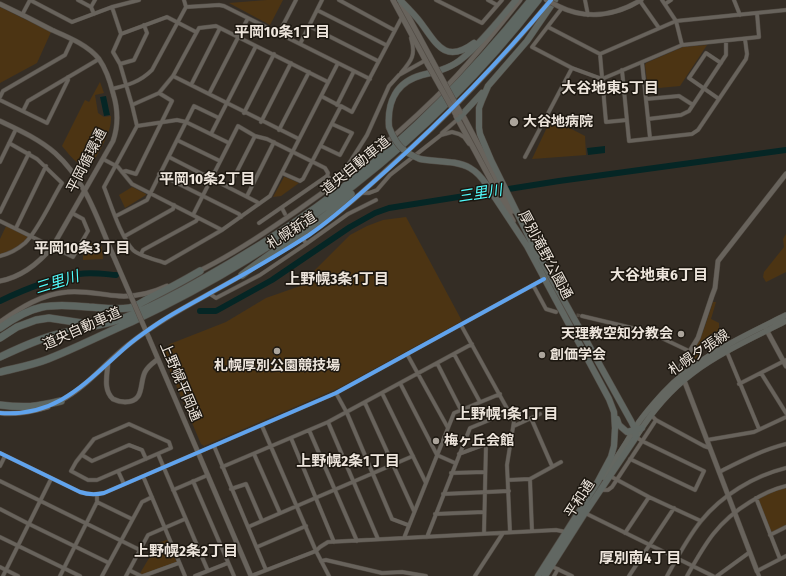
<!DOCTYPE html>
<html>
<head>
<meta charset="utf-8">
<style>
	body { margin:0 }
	canvas { display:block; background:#342d25 }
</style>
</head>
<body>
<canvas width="786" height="576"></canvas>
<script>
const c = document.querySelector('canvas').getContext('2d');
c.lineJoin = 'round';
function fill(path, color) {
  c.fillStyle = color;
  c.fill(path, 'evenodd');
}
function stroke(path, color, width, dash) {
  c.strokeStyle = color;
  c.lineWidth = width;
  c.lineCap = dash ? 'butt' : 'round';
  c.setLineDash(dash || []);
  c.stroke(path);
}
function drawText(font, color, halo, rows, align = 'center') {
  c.font = font + ' "Fira Sans Condensed","Noto Sans JP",sans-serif';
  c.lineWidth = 3;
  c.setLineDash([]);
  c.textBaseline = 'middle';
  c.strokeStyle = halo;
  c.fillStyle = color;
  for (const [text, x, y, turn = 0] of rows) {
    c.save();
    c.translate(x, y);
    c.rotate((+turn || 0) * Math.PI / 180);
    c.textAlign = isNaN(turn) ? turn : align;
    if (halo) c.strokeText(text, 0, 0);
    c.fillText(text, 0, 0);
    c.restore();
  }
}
fill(new Path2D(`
	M 267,0 L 283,0 L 270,25 L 229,3 Z
	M 0,7 L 51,32 L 37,63 L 0,83 Z
	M 707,45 L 680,86 L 648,89 L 645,65 L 646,63 L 683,47 Z
	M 100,82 L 104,93 L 95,95 L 98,113 L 104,117 L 111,116 C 112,133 99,151 91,166 C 79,169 69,154 62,146 L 85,100 L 89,102 Z
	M 554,120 L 585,136 L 586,155 L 532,159 L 550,121 Z
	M 284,177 L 285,177 L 299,183 L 281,196 L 273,197 Z
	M 132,187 L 146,194 L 146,195 L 125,208 L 119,195 Z
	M 406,217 L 462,321 L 339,388 L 204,446 L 201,444 L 162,352 L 170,344 L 226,322 L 266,298 L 303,285 L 303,282 L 350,235 L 367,226 L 383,220 Z
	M 7,224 L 32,235 L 24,244 L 0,256 L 0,239 Z
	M 786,234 L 786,272 L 766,282 L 763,277 L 764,272 L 784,247 L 783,239 Z
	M 100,243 L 102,248 L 103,259 L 83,260 L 83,247 L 85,244 Z
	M 713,302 L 716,302 L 711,319 L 719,323 L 719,333 L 717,334 L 715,331 C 700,342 703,354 691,364 L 686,364 L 703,332 Z
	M 786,486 L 786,527 L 770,535 L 756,498 Z
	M 169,539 L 179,563 L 143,576 L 139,575 L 158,543 Z`), '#4c3413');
fill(new Path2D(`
	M 106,96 L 110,115 L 104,116 L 100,97 Z
	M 605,146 L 605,153 L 588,155 L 587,148 Z`), '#052625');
stroke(new Path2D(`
	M 0,301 C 23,290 54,278 79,274 C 91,272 104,274 116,275
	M 200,311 L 216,311 L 272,280 L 350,227 L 375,213 L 389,208 L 559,181 L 786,150`), '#052625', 6);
stroke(new Path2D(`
	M 571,314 L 582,316`), '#504940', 3.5, [3.5, 2]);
const minor = new Path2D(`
	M 30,0 L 72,22 L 112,7 L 139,0
	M 78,0 L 91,7
	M 184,0 L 186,7
	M 339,0 L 394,30
	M 436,0 L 482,23 L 502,0
	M 488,0 L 497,5
	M 585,0 L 588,15
	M 662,0 L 676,21 L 682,45
	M 734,0 L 740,15
	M 640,1 L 659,28
	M 665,4 L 671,0
	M 112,7 L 121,34
	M 562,8 L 532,47 L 572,68 L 602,79 L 682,45 L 759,37 L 757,13
	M 317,10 L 386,45
	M 94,14 L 91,7 L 95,0
	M 22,15 L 30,0
	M 309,26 L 378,61
	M 548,27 L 600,54 L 676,21 L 786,10
	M 196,32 L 167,17 L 121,34 L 113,52 L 120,64 L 132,105 L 137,126 L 104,187 C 111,205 121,237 133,250 C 139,256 157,260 165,263 L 222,230
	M 279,33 L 296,0
	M 300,44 L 322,0
	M 600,54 L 606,122 L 627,120
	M 642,62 L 650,138
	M 120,64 L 134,60 L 147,33 L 144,25
	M 622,70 L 629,141 L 692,134 L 698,130 L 746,59 L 747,54 L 745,39
	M 401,73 C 412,60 416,55 411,38
	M 173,76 L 299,139
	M 191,85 L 220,28
	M 112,89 C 128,85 140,82 152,70 L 186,7 L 219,5 L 224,6 L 370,79
	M 209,94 L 248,18
	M 321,96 L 338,105
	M 0,97 L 3,91 L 65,55 L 72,40
	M 646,99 L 679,96 L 693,105
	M 719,99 L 689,78 L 706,53 L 721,63
	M 0,100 L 47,123 L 68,80 L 68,77
	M 132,105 L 159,93 L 173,76 L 199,28 L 216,26 L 328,82
	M 337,105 L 354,71
	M 23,111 L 28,101 L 99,59
	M 244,113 L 274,54
	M 648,119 L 681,115 L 689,111 L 726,55 L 726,41
	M 261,122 L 291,63
	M 137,126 L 177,120 L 186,122 L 229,143
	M 279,130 L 309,72
	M 442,133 L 458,119
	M 211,134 L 256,46
	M 177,140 L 220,161
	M 321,146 L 340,155 L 352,133 L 332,124
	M 169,157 L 257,202 L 259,204
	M 525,157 L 572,68
	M 103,159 L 118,167 L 132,184 L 222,230 L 270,196 L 338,63
	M 0,162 L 16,129
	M 122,172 L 126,171 L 136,174 L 172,101 L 159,93
	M 282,173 L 300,181 L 303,179 L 341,106 L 352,112 L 402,17
	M 159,174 L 239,214 L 241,217
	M 334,182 L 350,162 L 367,135 L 389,86 L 399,75 L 426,60
	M 229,187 L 255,136
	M 361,193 L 369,193 L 377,190 L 390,175 L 441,135 L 452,132 L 459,134 L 464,137 L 469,144
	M 247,196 L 274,142
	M 282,208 L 285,214
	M 0,212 L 29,153
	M 193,215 L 238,126 L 255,136 L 267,139 L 325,168 L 328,173 L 327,176 L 334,182
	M 116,216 L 147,200 L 194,106 L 219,118
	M 0,221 L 73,257 L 88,231 L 83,219 L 72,213
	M 259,223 L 327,176
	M 16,228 L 46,166
	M 125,236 L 173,209 L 174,205
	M 306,244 L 348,214 L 376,200
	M 141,254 L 143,250 L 196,221 L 198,218
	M 0,256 C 9,254 18,249 25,243 C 38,231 52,199 62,183 L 37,159 L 9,143
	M 533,285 L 546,309 L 556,312
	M 210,294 L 216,298 L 260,275 L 306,244 L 304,240
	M 582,316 L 649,332 L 689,351
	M 461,325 L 514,421 L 507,465 L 510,532
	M 727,352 L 759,429
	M 407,354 L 448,428
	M 454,354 L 480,402
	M 437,363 L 461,410
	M 761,373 L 786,413
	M 400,383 L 437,455 L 455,463
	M 739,384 L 786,360
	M 336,393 L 347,413 L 392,519 L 408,525
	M 382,393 L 426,483
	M 365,403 L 414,511
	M 651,415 L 656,420 L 704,446 L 710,448
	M 531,418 L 552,466
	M 328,422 L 378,539
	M 129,424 L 169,442 L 171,448 L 97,480 L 88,480 L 71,471 L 76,462 L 94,439 Z
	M 262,426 L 316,551 L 329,576
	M 514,426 L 540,414
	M 309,430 L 357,541
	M 291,438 L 334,542
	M 707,440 L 754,432 L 786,417
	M 214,446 L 266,570
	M 0,453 L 80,492 C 89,495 95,495 104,493 L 336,393 L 544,279
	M 158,454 L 208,571
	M 254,454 L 280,513
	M 459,454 L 486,444 L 511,444
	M 82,455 L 92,461 L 129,445 L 142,450 L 146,459
	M 630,459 L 695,490 L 704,471 L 642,441 L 636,437
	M 0,466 L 5,456
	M 222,467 L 328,422 L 472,344
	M 118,471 L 124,484
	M 719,472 C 741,461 762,450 786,444
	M 451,473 L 485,472
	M 143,476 L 185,576
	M 610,476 L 649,497 L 701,521
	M 530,479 L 532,531
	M 508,480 L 530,479 L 561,462
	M 0,481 L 140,550
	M 193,481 L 234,576
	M 231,489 L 246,484 L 262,521
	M 173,490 L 208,475
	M 601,490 L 608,490 L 612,487 L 656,420
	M 443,494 L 509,491
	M 97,495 L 97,502 L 132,519
	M 756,498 L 780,559
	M 0,509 L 29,524 L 109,563
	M 585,513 L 713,576
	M 435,514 L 484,512
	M 248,527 L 413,456
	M 625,533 L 649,497
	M 484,534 L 486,444
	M 770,535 L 786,527
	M 0,537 L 80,576
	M 427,537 L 470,428 L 509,412
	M 404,538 L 454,413 L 500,394
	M 257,547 L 306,526
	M 321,561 L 326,560 L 382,573 L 402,572 L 426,576
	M 551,566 L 572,576
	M 0,567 L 18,576
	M 129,570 L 141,576
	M 3,576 L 51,479
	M 60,576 L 97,502
	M 102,576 L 142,502 L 152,497
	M 126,576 L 148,535 L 185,519
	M 143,576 L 179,563
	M 195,576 L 228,563
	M 251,576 L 316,551 L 320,547 L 328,542 L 556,530 L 566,532
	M 475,576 L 503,533
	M 554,576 L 558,569
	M 629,576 L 674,508
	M 667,576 C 677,558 688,537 701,521 C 722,495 754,476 786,468
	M 687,576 C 705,544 717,522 750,502 C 761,495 773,489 786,486
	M 717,576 L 750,552
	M 759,576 L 757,571 L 786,556`);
const tertiary = new Path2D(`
	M 0,4 C 17,12 35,21 52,30 C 68,37 88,45 99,59 C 106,69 110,81 113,93 C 118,109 119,124 113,141 L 53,246 C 39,263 22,277 0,281
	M 558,6 C 586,20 615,16 641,0
	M 0,121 C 19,130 39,139 55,153 C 86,181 97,218 113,255
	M 272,257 C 285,249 297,242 309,234 C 339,214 366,189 393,164 C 450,114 502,59 551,0
	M 197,272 C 224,259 251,242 276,225 C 332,188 386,146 435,98 C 466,68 493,34 520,0
	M 0,322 C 20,308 42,294 67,292 C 85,290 102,295 119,296 C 137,297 152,293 167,286
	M 766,329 L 786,366
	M 149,338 L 251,576
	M 108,363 C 107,375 103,390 113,399 C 117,401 121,402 125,402 C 145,402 139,384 145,372 C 148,366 153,363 158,359
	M 60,401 C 87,387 105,363 128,345 C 164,316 205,297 244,274
	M 0,413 C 17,415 32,412 48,407
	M 757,571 L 684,380 L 681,366 L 698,338 L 712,296 L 715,288 L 718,261 L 786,174`);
const secondary = new Path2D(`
	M 393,0 L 428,65
	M 401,3 L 433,62
	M 461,112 L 513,211
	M 456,116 L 513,221`);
const primary = new Path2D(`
	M 636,437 C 651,413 670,390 693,373 C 721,352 755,337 786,321
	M 603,477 C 615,461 625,445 635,428 C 642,416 653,404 663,393 C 696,357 744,336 786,315`);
const trunk = new Path2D(`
	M 400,0 C 407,7 415,15 421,23 C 437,45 446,64 474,43
	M 458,119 L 482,93
	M 389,127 C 387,102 396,82 422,75 C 435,72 448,69 459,61 C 478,47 500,19 516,0
	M 420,159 C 436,162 456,160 470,168 C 477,172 482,178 486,184 L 527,246 L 609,399 L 614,412 L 615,428 L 614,446 L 611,457 L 596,485 L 538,576
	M 617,419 L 619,425 L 627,432 L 642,428
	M 545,576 L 585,513 L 636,437 L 635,429 L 631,421 L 532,243 L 491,160 L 480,134 L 479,128 L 479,108 L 482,100 L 488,86 L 527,41 L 555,0`);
const motorway = new Path2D(`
	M 242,275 C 278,247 318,225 351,194
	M 0,328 C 33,304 50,303 89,307 C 103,308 115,310 129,308 C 136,307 142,302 148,299 C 166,290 183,281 200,271
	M 0,338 L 17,327 L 36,320 L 49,318 L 82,323 L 95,323
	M 0,357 C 19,348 38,339 58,334 C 80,328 103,326 124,318 C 162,303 198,282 232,262 C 307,218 378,165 439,103 C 472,70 502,36 531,0
	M 0,372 C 16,368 33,365 48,359 C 76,348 103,334 131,322 C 290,248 430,139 538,0
	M 0,405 C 24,408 37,407 61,401`);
stroke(minor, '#514b44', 4.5);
stroke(tertiary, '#514b44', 5.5);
stroke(secondary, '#514b44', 6);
stroke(primary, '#514b44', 6);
stroke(trunk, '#514b44', 7);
stroke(motorway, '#514b44', 8);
stroke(minor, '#68635c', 3.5);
stroke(tertiary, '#68635c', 4.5);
stroke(secondary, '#68635c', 5);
stroke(primary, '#646761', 5.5);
stroke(trunk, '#616762', 6);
stroke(motorway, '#5e6762', 7);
const tertiaryBridge = new Path2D(`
	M 546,0 L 558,6
	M 113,255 L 149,338`);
const secondaryBridge = new Path2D(`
	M 433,62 L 460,112
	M 428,65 L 456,115`);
const trunkBridge = new Path2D(`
	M 389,127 C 396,145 403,152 420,159`);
stroke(tertiaryBridge, '#514b44', 5.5, []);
stroke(secondaryBridge, '#514b44', 6, []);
stroke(trunkBridge, '#514b44', 7, []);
stroke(tertiaryBridge, '#68635c', 4.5);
stroke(secondaryBridge, '#68635c', 5);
stroke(trunkBridge, '#616762', 6);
stroke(new Path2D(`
	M 0,413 C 58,417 86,382 126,347 C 136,338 148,330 160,322 C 177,311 195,302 212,292 C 245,274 278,255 309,235 C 337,216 362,192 387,170 C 446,117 500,61 551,0
	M 0,453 L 80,492 C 89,495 95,495 104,493 L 336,393 L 544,279`), '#60a3ed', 4);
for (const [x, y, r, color] of [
	[514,122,5,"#aca59c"],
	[681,334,4,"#aca59c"],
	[277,351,4,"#aca59c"],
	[542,355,4,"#aca59c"],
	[436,441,4,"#aca59c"]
]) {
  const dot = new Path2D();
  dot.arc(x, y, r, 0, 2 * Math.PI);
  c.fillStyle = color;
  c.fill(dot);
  stroke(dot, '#1c1710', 1.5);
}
drawText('bold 14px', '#ede5dc', '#1c1710', [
	["大谷地病院",523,122],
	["天理教空知分教会",673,334,"right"],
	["創価学会",550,355],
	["札幌厚別公園競技場",277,366,"center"],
	["梅ヶ丘会館",444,441]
], 'left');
drawText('14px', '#ede5dc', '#1c1710', [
	["平岡循環通",87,161,-63],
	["道央自動車道",356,166,-39],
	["札幌新道",292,231,-33],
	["厚別滝野公園通",545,255,62],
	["道央自動車道",82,329,-24],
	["札幌夕張線",699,353,-34],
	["上野幌平岡通",180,382,67],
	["平和通",580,499,-57]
]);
drawText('bold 15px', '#ede5dc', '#1c1710', [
	["平岡10条1丁目",282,33],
	["大谷地東5丁目",610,89],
	["平岡10条2丁目",207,180],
	["平岡10条3丁目",82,249],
	["大谷地東6丁目",659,276],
	["上野幌3条1丁目",337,280],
	["上野幌1条1丁目",507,415],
	["上野幌2条1丁目",348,462],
	["上野幌2条2丁目",186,552],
	["厚別南4丁目",640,559]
]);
drawText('italic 15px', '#50fdfe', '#1c1710', [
	["三里川",480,194,-9],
	["三里川",57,283,-17]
]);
</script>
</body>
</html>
